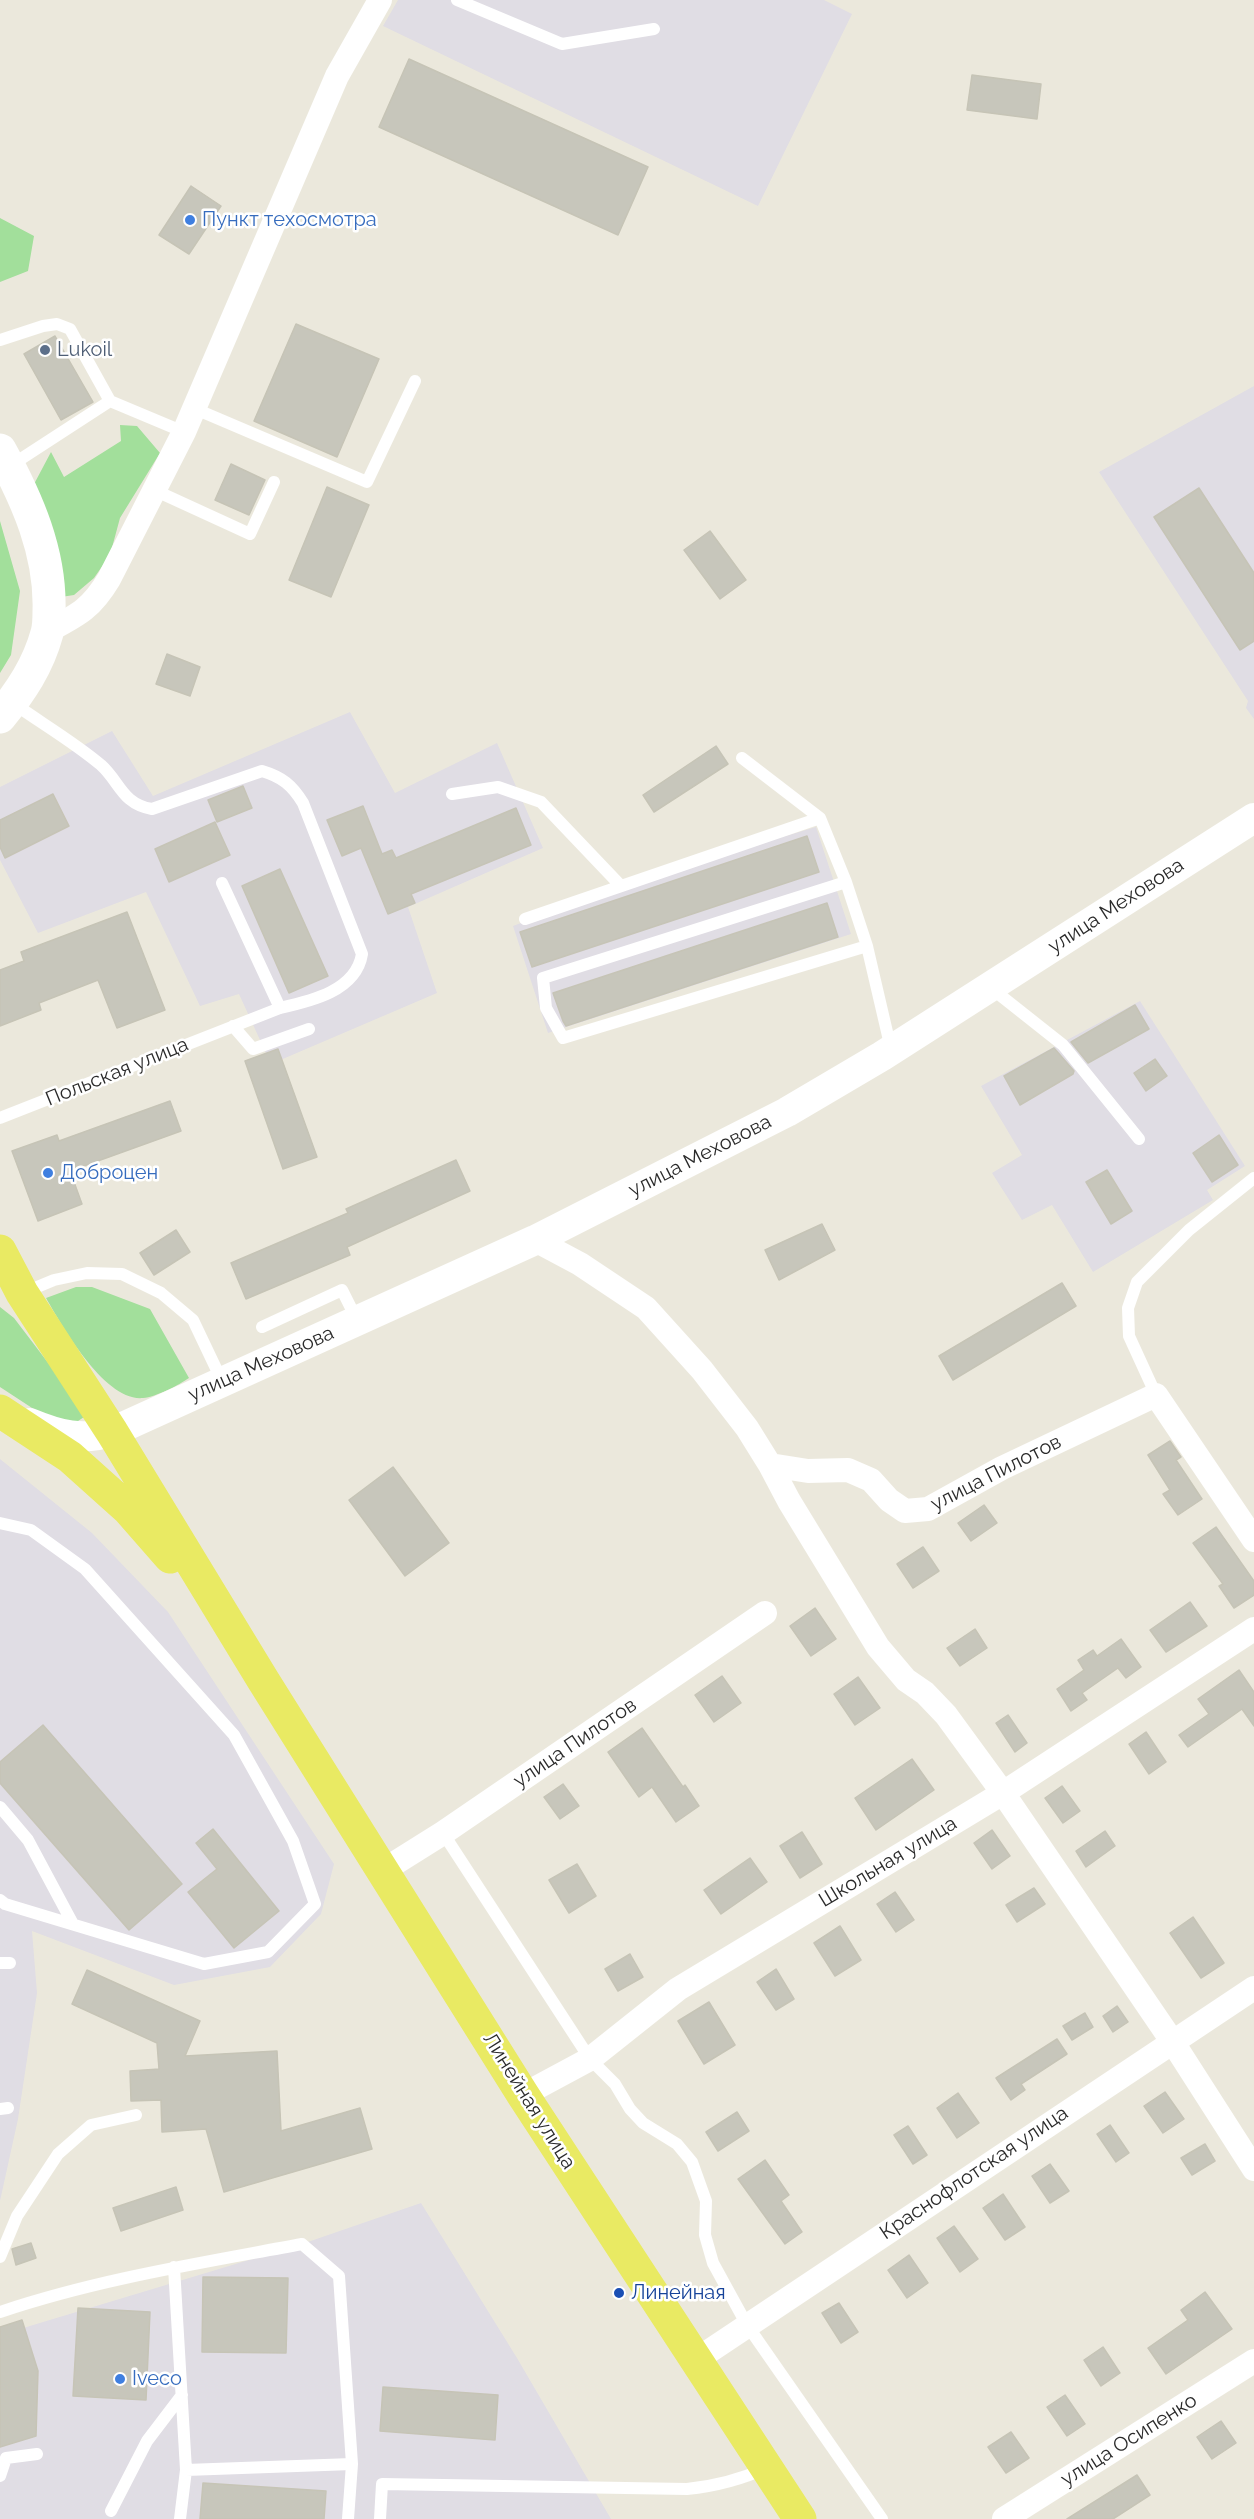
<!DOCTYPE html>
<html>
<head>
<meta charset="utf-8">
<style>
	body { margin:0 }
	canvas { display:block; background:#ebe8dc }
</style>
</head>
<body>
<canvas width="1254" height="2519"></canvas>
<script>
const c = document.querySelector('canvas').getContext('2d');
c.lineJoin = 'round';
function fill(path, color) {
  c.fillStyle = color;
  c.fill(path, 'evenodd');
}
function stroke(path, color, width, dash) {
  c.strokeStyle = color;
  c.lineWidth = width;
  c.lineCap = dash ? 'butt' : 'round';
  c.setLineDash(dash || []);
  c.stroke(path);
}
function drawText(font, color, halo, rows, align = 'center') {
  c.font = font + ' Raleway,sans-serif';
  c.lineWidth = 5;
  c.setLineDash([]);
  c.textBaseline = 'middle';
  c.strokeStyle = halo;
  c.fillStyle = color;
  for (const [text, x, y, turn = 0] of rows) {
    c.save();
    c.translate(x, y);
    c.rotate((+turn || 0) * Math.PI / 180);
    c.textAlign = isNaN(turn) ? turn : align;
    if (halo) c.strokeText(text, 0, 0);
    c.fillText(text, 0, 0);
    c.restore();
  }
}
fill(new Path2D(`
	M 398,0 L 824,0 L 852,14 L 758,206 L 383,26 Z
	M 1254,386 L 1254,719 L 1246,708 L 1248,701 L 1099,472 Z
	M 350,712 L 395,793 L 497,743 L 543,848 L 408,907 L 437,993 L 271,1064 L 239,994 L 200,1006 L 146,892 L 38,933 L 0,860 L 0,787 L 112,731 L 153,796 Z
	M 816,827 L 851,934 L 548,1033 L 513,926 L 620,885 Z
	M 1140,1001 L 1245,1166 L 1207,1190 L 1213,1200 L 1093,1272 L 1052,1205 L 1022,1220 L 992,1173 L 1022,1155 L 981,1086 Z
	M 0,1459 L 92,1533 L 168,1612 L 334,1864 L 321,1914 L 270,1967 L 174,1985 L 32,1931 L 37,1993 L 18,2119 L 0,2201 Z
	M 421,2203 L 517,2358 L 611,2519 L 0,2519 L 0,2335 L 302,2244 Z`), '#e0dde4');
fill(new Path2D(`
	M 0,218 L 34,236 L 28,271 L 0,282 Z
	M 120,425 L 137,426 L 160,453 L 120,518 L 110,555 L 94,578 L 74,595 L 61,597 C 56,559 55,519 33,486 L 51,452 L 64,477 L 121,441 Z
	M 0,521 L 20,591 L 11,655 L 0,673 Z
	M 76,1287 L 92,1287 L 150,1309 L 189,1378 C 179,1385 156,1397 143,1398 C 105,1402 62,1326 46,1298 Z
	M 0,1307 L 14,1318 L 81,1406 L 84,1417 L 72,1425 L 55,1423 L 0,1387 Z`), '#a2df9b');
const building = new Path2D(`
	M 409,59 L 648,167 L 618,235 L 379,127 Z
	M 972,75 L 1041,84 L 1037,119 L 967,110 Z
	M 191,186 L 221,206 L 189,254 L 159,235 Z
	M 296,324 L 379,359 L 337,457 L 254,421 Z
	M 55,336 L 93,402 L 61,420 L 24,354 Z
	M 231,464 L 265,480 L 249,515 L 215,500 Z
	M 327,487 L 369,505 L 331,597 L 289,580 Z
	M 1199,488 L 1254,573 L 1254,641 L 1240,650 L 1154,517 Z
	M 710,531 L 746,580 L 720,599 L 684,550 Z
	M 167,654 L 200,667 L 190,696 L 156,684 Z
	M 716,746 L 728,764 L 654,812 L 643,795 Z
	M 243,786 L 252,808 L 217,822 L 208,800 Z
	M 53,794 L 69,826 L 5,858 L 0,847 L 0,820 Z
	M 363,806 L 382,854 L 392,850 L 396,858 L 516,808 L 531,845 L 411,894 L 415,903 L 388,914 L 361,848 L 342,856 L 327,820 Z
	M 215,822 L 230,855 L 169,882 L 155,849 Z
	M 807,836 L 819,872 L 532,967 L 520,932 Z
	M 280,869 L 328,976 L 289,993 L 242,886 Z
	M 827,903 L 838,937 L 566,1026 L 563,1021 L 553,993 Z
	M 127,912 L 165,1010 L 117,1028 L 98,980 L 39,1003 L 41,1010 L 0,1026 L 0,970 L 24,961 L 21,952 Z
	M 1135,1005 L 1149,1029 L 1088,1063 L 1071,1042 Z
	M 1054,1048 L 1074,1071 L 1073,1074 L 1020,1105 L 1004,1076 Z
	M 278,1049 L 317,1157 L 283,1169 L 245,1061 Z
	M 1155,1059 L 1167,1076 L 1146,1091 L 1134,1073 Z
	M 170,1101 L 181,1131 L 70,1171 L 82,1204 L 38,1221 L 12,1151 L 57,1135 L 59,1141 Z
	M 1219,1135 L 1238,1165 L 1212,1182 L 1193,1153 Z
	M 456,1160 L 470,1191 L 347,1247 L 350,1255 L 246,1299 L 231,1263 L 348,1213 L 346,1209 Z
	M 1107,1170 L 1132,1211 L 1111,1224 L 1086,1182 Z
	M 822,1224 L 835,1250 L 779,1280 L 765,1250 Z
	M 176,1230 L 190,1252 L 154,1275 L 140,1253 Z
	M 1062,1283 L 1076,1306 L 953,1380 L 939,1356 Z
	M 1170,1441 L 1181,1457 L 1176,1460 L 1202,1499 L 1178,1515 L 1163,1494 L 1170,1490 L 1148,1455 Z
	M 393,1467 L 449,1543 L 405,1576 L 349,1500 Z
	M 984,1505 L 997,1523 L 971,1541 L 958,1523 Z
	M 1216,1527 L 1254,1581 L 1254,1595 L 1234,1608 L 1219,1586 L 1223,1584 L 1193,1543 Z
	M 923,1547 L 939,1571 L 913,1588 L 897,1564 Z
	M 1190,1602 L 1207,1626 L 1166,1652 L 1150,1630 Z
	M 815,1608 L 836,1639 L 811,1656 L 790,1626 Z
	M 975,1629 L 987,1648 L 960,1666 L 947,1648 Z
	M 1121,1639 L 1141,1667 L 1126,1678 L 1118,1668 L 1082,1693 L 1087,1700 L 1071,1711 L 1057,1689 L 1084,1670 L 1078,1660 L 1093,1650 L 1097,1656 Z
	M 1239,1670 L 1254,1692 L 1254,1726 L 1242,1709 L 1188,1747 L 1179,1735 L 1209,1714 L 1198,1699 Z
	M 722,1676 L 741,1703 L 714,1722 L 695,1695 Z
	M 858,1677 L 880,1708 L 855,1725 L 834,1694 Z
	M 1008,1715 L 1027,1743 L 1015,1752 L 996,1723 Z
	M 43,1725 L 182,1884 L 129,1930 L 0,1783 L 0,1762 Z
	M 642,1728 L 683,1787 L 685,1785 L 699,1806 L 676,1822 L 652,1787 L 639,1797 L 608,1752 Z
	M 1146,1732 L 1166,1762 L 1149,1774 L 1129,1744 Z
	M 912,1759 L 934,1790 L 876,1830 L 855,1798 Z
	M 563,1784 L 579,1806 L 560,1819 L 544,1797 Z
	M 1062,1786 L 1080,1811 L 1063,1823 L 1045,1798 Z
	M 213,1829 L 279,1911 L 234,1948 L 188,1892 L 217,1869 L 196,1843 Z
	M 992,1830 L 1010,1856 L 992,1869 L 974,1843 Z
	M 1105,1831 L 1115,1846 L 1086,1867 L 1076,1851 Z
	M 802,1832 L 822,1864 L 800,1878 L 780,1846 Z
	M 750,1858 L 767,1882 L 721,1914 L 704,1890 Z
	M 577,1864 L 596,1896 L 569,1913 L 549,1880 Z
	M 1034,1888 L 1045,1904 L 1017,1922 L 1006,1905 Z
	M 895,1892 L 914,1920 L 896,1932 L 877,1904 Z
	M 1193,1917 L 1224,1963 L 1201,1978 L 1170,1933 Z
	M 840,1926 L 861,1960 L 835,1976 L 814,1943 Z
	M 630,1954 L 643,1977 L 618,1991 L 605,1969 Z
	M 776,1969 L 794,1999 L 776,2010 L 757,1982 Z
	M 87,1970 L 200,2021 L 185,2056 L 277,2051 L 281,2131 L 360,2108 L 372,2149 L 224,2192 L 206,2129 L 162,2132 L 161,2100 L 131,2101 L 130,2071 L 159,2069 L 157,2043 L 72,2004 Z
	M 709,2002 L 735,2045 L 704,2064 L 678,2021 Z
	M 1117,2006 L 1128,2022 L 1113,2032 L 1103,2016 Z
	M 1085,2013 L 1093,2027 L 1072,2040 L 1063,2026 Z
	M 1057,2039 L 1067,2054 L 1021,2084 L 1025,2090 L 1011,2100 L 996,2078 Z
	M 1165,2092 L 1184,2119 L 1163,2133 L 1144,2106 Z
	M 958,2093 L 979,2123 L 957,2138 L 937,2108 Z
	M 737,2112 L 749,2131 L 718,2151 L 706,2132 Z
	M 1110,2125 L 1129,2153 L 1116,2162 L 1097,2134 Z
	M 908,2126 L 927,2155 L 913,2164 L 894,2135 Z
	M 1205,2144 L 1215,2161 L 1192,2175 L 1181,2158 Z
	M 765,2160 L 789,2195 L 781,2201 L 802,2232 L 785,2244 L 738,2179 Z
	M 1050,2164 L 1069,2191 L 1050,2203 L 1032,2176 Z
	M 176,2187 L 183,2210 L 121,2231 L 113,2208 Z
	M 1003,2194 L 1025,2227 L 1005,2240 L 983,2208 Z
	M 954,2226 L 978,2259 L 960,2272 L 937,2238 Z
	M 31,2243 L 36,2258 L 16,2265 L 12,2249 Z
	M 909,2255 L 928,2283 L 907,2298 L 888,2270 Z
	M 203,2277 L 288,2278 L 286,2353 L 202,2352 Z
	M 1205,2292 L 1232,2329 L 1166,2374 L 1148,2348 L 1188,2320 L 1181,2310 Z
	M 839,2303 L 858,2332 L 841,2343 L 822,2313 Z
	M 78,2308 L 150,2312 L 146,2400 L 73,2396 Z
	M 22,2320 L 38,2371 L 36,2436 L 0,2447 L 0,2327 Z
	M 1103,2347 L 1120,2373 L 1101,2386 L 1084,2360 Z
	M 383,2387 L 498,2395 L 495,2440 L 380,2431 Z
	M 1065,2395 L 1085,2424 L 1067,2436 L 1047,2407 Z
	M 1221,2421 L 1236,2443 L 1212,2459 L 1197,2437 Z
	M 1011,2432 L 1029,2458 L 1006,2473 L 988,2447 Z
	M 1137,2475 L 1150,2495 L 1113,2519 L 1067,2519 Z
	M 203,2483 L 326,2491 L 324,2519 L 200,2519 Z`);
fill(building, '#c7c6bb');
stroke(building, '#c6c4b6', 1.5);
stroke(new Path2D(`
	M 457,0 L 562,44 L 654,29
	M 0,340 L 43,326 L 57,324 L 70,329 L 110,401 L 10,466
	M 110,401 L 184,432
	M 193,408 L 367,482 L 415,381
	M 154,490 L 250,534 L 274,482
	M 742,758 L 820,818 L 846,882 L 867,946 L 891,1049
	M 452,794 L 498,787 L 541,802 L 620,885
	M 846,882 L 543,978 L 546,1008 L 563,1038 L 867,946
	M 222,883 L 280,1008
	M 525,919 L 820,818
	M 991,988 L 1063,1045 L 1139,1139
	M 233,1026 L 253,1049 L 309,1029
	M 0,1118 L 280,1008 C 311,1001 356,991 362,954 L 303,803 C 292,785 282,777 262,771 L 152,809 C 122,804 120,782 101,765 C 74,742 41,723 13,703
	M 25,1292 L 54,1280 L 87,1273 L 122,1274 L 161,1293 L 193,1320 L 222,1381
	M 262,1327 L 342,1290 L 357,1320
	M 1156,1395 L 1129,1336 L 1128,1308 L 1137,1282 L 1189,1230 L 1254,1178
	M 0,1523 L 31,1530 L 85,1569 L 234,1735 L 293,1841 L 315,1904 L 268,1952 L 204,1964 L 5,1904 L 0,1900
	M 0,1807 L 28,1840 L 73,1924
	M 443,1833 L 590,2059 L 615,2084 L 630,2109 L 643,2123 L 677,2144 L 692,2162 L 706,2201 L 705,2235 L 713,2263 L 747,2325 L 882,2519
	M 0,1963 L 10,1963
	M 0,2109 L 8,2108
	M 0,2257 L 17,2216 L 58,2154 L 91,2125 L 136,2115
	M 174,2267 L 186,2470 L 180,2519
	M 0,2312 C 98,2279 201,2263 302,2244 L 339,2276 L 352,2464 L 348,2519
	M 186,2470 L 352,2464
	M 0,2476 L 6,2458 L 37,2454
	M 111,2511 L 147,2441 L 182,2395
	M 380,2519 L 382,2484 L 687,2489 C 716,2486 740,2480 766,2468`), '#fff', 12);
stroke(new Path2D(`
	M 48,631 C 78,615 91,609 109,579 L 184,432 L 337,76 L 380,0
	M 535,1240 L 580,1264 L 646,1308 L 702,1370 L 747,1428 L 770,1465 L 789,1501 L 878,1647 L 906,1680 L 925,1693 L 946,1715 L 1003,1793 L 1172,2041 L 1254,2169
	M 770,1465 L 808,1471 L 848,1470 L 871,1480 L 889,1500 L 905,1511 L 928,1509 L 1002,1468 L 1156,1395 L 1254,1540
	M 384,1870 L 443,1833 L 765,1613
	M 523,2095 L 590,2059 L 678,1989 L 1003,1793 L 1254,1629
	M 696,2360 L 1254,1988
	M 1004,2519 L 1254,2361`), '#fff', 24);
stroke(new Path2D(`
	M 30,1423 C 59,1435 82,1441 112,1432 L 535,1240 L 787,1112 L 882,1056 L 1254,818`), '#fff', 30);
stroke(new Path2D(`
	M 0,450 C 27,499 51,553 49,611 C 49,618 49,626 47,633 C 38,666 21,691 0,717`), '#fff', 33);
stroke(new Path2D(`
	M 0,1251 L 22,1293 L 112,1432 L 263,1680 L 523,2095 L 800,2519
	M 0,1411 L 70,1457 L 128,1509 L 170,1557`), '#e9ea63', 33);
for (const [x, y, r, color] of [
	[190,220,6,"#3f7fe0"],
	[45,350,6,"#5c6f8a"],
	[48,1173,6,"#3f7fe0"],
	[619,2293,6,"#1a4fb4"],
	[120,2379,6,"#3f7fe0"]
]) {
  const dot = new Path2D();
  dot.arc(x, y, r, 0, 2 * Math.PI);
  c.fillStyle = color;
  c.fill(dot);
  stroke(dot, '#fff', 2);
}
drawText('20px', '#366cbe', '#fff', [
	["Пункт техосмотра",202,220],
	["Доброцен",60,1173],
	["Iveco",132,2379]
], 'left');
drawText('20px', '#4e5e75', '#fff', [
	["Lukoil",57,350]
], 'left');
drawText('20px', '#2a2a2a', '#fff', [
	["улица Меховова",1116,906,-33],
	["Польская улица",117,1072,-22],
	["улица Меховова",700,1156,-27],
	["улица Меховова",261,1364,-24],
	["улица Пилотов",996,1473,-27],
	["улица Пилотов",575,1743,-34],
	["Школьная улица",888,1862,-31],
	["Линейная улица",529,2101,58],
	["Краснофлотская улица",974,2173,-34],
	["улица Осипенко",1129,2440,-32]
]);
drawText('20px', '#164399', '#fff', [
	["Линейная",631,2293]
], 'left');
</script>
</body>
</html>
